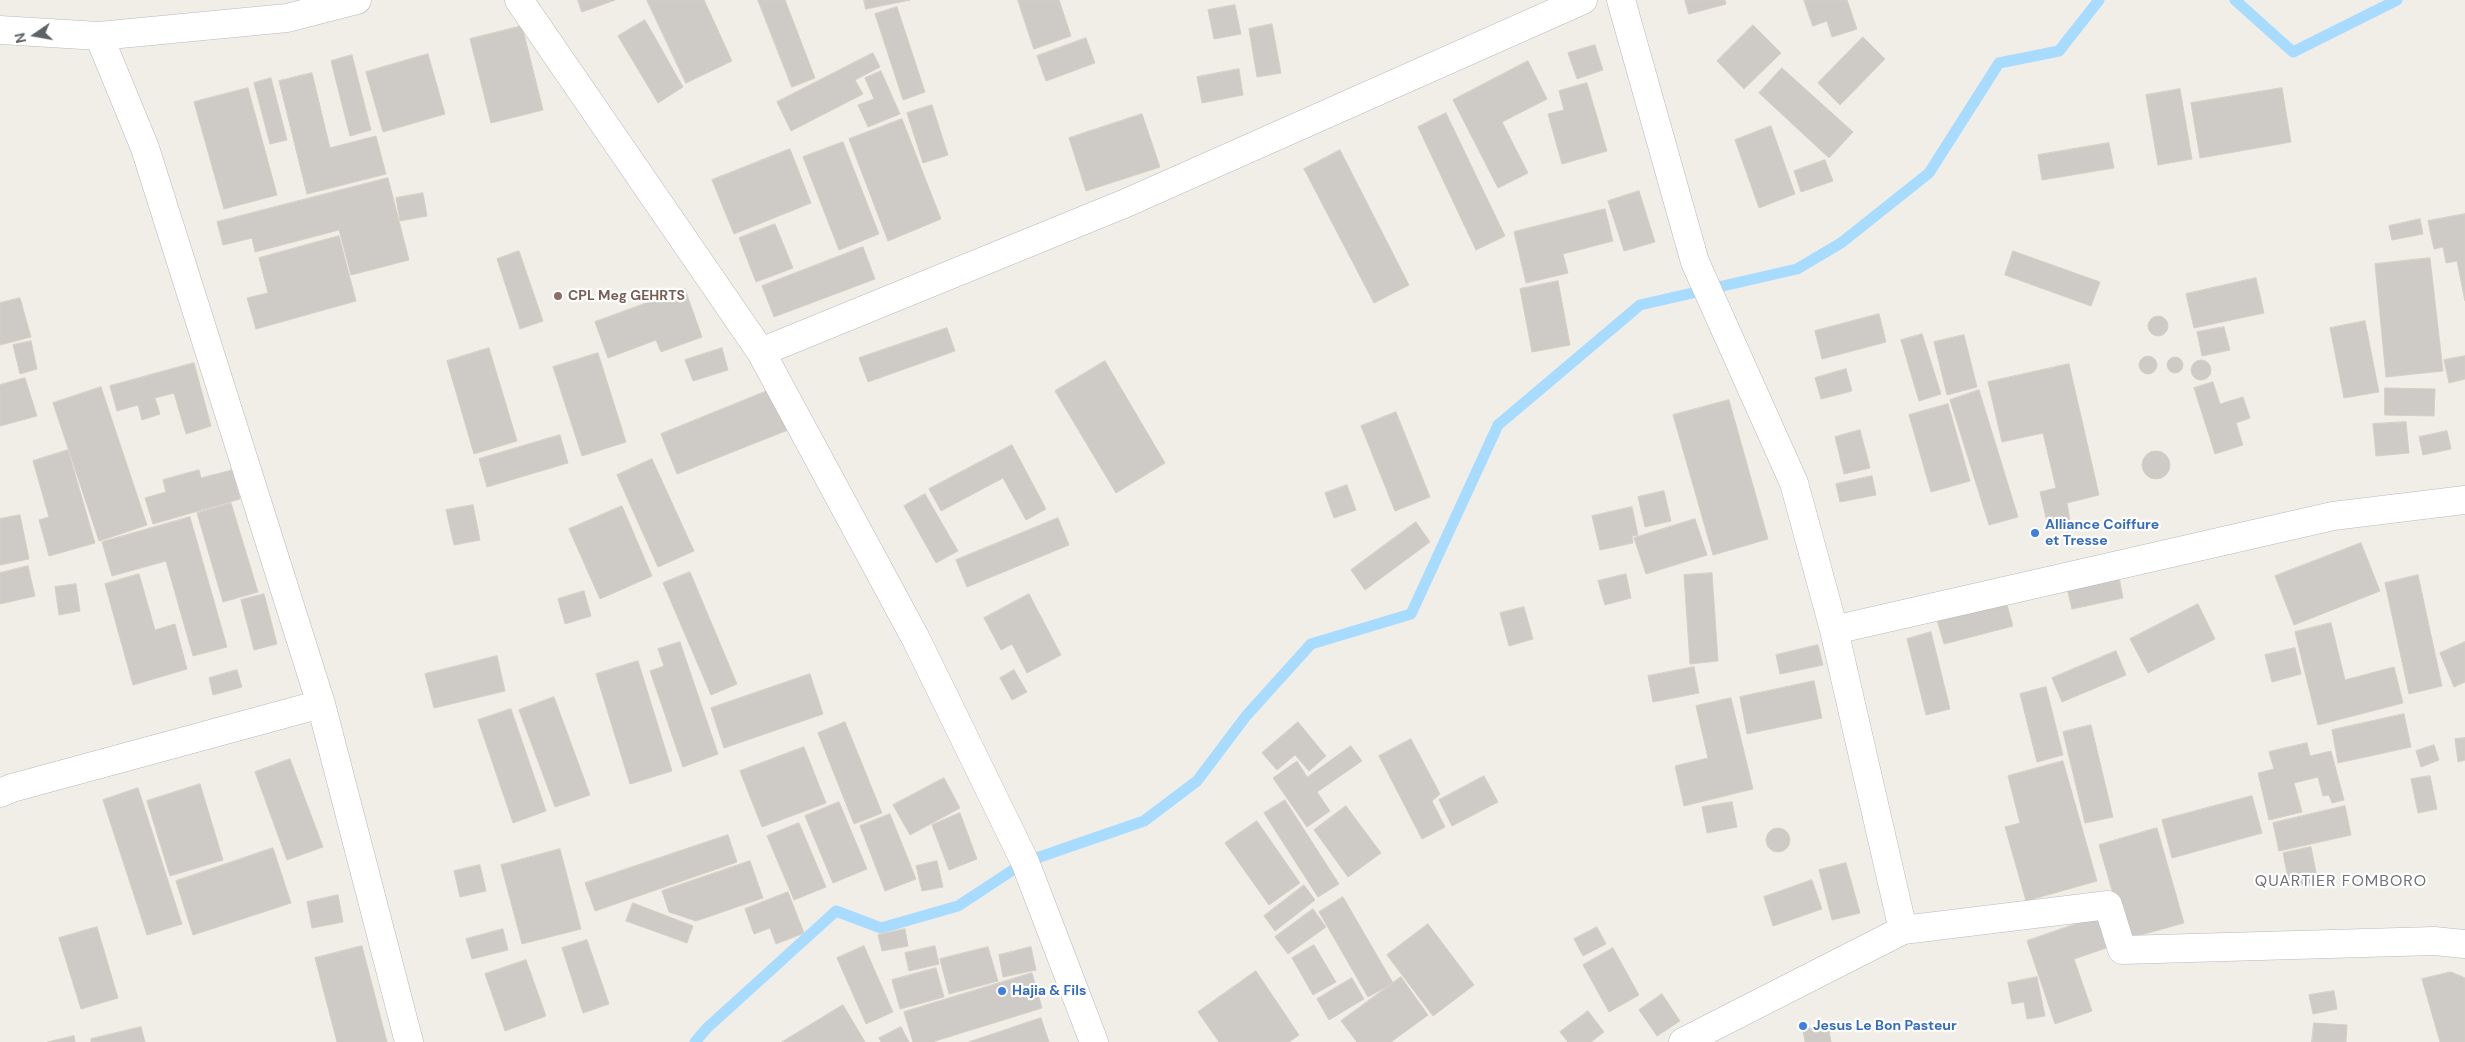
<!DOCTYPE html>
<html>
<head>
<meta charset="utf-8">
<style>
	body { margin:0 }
	#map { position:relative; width:2465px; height:1042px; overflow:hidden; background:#f0eee6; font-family:"DM Sans",sans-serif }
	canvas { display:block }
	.north { position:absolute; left:10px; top:10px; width:50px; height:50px; -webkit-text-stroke:4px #fff; paint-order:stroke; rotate:258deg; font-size:14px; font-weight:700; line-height:20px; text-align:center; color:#5e6267 }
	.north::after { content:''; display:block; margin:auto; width:18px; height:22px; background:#5e6267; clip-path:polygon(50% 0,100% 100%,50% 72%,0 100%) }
</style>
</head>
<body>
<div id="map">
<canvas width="2465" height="1042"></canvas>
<div class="north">N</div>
</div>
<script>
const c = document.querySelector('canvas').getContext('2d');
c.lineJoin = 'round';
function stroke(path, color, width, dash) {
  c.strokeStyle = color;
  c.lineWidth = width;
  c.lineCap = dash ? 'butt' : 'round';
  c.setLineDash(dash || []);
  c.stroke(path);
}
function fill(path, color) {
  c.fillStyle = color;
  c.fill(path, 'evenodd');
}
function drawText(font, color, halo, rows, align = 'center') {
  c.font = font + ' "DM Sans",sans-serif';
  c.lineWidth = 4.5;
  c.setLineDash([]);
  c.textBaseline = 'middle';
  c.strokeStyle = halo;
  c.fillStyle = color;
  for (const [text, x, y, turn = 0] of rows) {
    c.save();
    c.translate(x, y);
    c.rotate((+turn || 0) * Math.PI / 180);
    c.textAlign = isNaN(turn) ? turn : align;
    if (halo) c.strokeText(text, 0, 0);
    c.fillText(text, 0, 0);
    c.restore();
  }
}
stroke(new Path2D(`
	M 2235,0 L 2293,52 L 2397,0
	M 695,1042 L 707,1028 L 836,911 L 881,928 L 958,906 L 1025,862 L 1144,821 L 1197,781 L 1246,716 L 1311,644 L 1411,614 L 1498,425 L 1640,305 L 1797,269 L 1841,243 L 1929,173 L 1999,63 L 2059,51 L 2099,0`), '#a7dbff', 11);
const building = new Path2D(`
	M 578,0 L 615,0 L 582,12 Z
	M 647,0 L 704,0 L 732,61 L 686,83 Z
	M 758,0 L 785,0 L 815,78 L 792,87 Z
	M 864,0 L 910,0 L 866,9 Z
	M 1018,0 L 1059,0 L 1071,36 L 1034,49 Z
	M 1685,0 L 1725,0 L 1726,4 L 1689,14 Z
	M 1804,0 L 1847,0 L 1857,29 L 1832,37 L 1827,21 L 1813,26 Z
	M 1235,5 L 1241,34 L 1214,39 L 1208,10 Z
	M 897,7 L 925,92 L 903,100 L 875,14 Z
	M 645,20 L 683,87 L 658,103 L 618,36 Z
	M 1272,24 L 1281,73 L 1257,77 L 1249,29 Z
	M 1753,25 L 1781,53 L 1744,89 L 1717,61 Z
	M 522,26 L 543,110 L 491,123 L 470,39 Z
	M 1863,37 L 1885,59 L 1840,105 L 1818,83 Z
	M 1086,38 L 1095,63 L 1046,81 L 1037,56 Z
	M 1595,45 L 1603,70 L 1577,79 L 1568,53 Z
	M 873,53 L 880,67 L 855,80 L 863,94 L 791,131 L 777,102 Z
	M 428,54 L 445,114 L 383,132 L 366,72 Z
	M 352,55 L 371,130 L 350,136 L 331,61 Z
	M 1528,61 L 1547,99 L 1502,122 L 1528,173 L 1498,188 L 1453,100 Z
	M 1782,68 L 1853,132 L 1829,158 L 1759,93 Z
	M 1239,69 L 1243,95 L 1202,103 L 1197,77 Z
	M 881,71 L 900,114 L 868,127 L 858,105 L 874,99 L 865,78 Z
	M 312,73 L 330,148 L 376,136 L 386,174 L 307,194 L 279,81 Z
	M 271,78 L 287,140 L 270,144 L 254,83 Z
	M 1587,83 L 1607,151 L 1562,164 L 1548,114 L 1564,110 L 1559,91 Z
	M 248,88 L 277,195 L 224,209 L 194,102 Z
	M 2282,88 L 2291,142 L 2200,158 L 2191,103 Z
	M 2180,89 L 2192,159 L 2158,165 L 2146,95 Z
	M 932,105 L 948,155 L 923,163 L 907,113 Z
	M 1446,113 L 1505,236 L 1476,250 L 1418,127 Z
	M 1142,114 L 1160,167 L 1086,191 L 1069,138 Z
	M 902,119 L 941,219 L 888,241 L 849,139 Z
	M 1771,126 L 1795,194 L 1759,208 L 1735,140 Z
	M 843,142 L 879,234 L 839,250 L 803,157 Z
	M 2109,143 L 2114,168 L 2042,180 L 2038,155 Z
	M 790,149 L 811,203 L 734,234 L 712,180 Z
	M 1340,150 L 1409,285 L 1374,303 L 1304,169 Z
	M 1825,160 L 1833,181 L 1801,192 L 1794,171 Z
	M 388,178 L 409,260 L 351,275 L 339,230 L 255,252 L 252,238 L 223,245 L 217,222 Z
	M 1639,191 L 1655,242 L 1624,251 L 1608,201 Z
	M 423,193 L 427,216 L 400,221 L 396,198 Z
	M 1605,209 L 1613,241 L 1563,254 L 1568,273 L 1526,283 L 1514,232 Z
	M 2465,214 L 2465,301 L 2457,261 L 2446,263 L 2443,247 L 2434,249 L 2428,221 Z
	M 2420,219 L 2423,234 L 2392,240 L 2389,226 Z
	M 775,224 L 793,268 L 756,282 L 739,238 Z
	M 339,236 L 356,301 L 256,329 L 247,298 L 268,293 L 259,258 Z
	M 863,247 L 875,279 L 774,317 L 762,286 Z
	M 519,251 L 543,321 L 520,329 L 497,259 Z
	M 2013,251 L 2100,282 L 2091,306 L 2005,275 Z
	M 2430,258 L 2443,371 L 2386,377 L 2375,264 Z
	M 2256,278 L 2264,313 L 2194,328 L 2186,294 Z
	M 1558,281 L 1570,345 L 1532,352 L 1520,289 Z
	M 685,289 L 702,337 L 661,352 L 656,340 L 608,358 L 595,322 Z
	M 20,298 L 31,337 L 0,345 L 0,303 Z
	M 1879,314 L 1886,342 L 1822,359 L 1815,331 Z
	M2148 326a10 10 0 1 1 20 0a10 10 0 1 1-20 0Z
	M 2365,321 L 2379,392 L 2344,398 L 2330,328 Z
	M 2224,327 L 2230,350 L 2202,356 L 2197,332 Z
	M 947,328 L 955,351 L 868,382 L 859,358 Z
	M 1922,334 L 1941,394 L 1919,401 L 1901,340 Z
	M 1964,335 L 1977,387 L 1947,395 L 1934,342 Z
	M 31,341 L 37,369 L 20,374 L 13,345 Z
	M 489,348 L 517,441 L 474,454 L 447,361 Z
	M 722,348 L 728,370 L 693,381 L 685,360 Z
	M 598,353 L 626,442 L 582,456 L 553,367 Z
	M 2465,356 L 2465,379 L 2449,383 L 2444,360 Z
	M2139 365a9 9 0 1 1 18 0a9 9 0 1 1-18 0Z
	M2167 365a8 8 0 1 1 16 0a8 8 0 1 1-16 0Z
	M2191 370a10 10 0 1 1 20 0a10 10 0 1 1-20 0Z
	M 1105,361 L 1165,463 L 1116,493 L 1055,391 Z
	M 194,363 L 211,426 L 186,434 L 174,393 L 155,398 L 160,414 L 142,420 L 138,405 L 117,411 L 110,386 Z
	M 2069,364 L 2099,495 L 2067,503 L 2070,521 L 2048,526 L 2040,492 L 2056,488 L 2043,433 L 2002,442 L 1988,382 Z
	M 1846,369 L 1852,391 L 1821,399 L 1815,378 Z
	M 25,378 L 37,416 L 0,426 L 0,385 Z
	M 2213,382 L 2220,404 L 2243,397 L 2250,418 L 2236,423 L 2243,445 L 2215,454 L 2194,388 Z
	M 101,387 L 147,525 L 99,541 L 53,403 Z
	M 2385,388 L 2435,389 L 2434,416 L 2385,415 Z
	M 772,389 L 788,430 L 677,474 L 661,434 Z
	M 1979,390 L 2018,517 L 1989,525 L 1950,400 Z
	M 1729,400 L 1768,539 L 1713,555 L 1673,415 Z
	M 1948,404 L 1970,481 L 1931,492 L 1909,415 Z
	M 1396,412 L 1430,497 L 1395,511 L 1361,426 Z
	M 2406,422 L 2409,453 L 2376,456 L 2373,424 Z
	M 1860,430 L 1870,468 L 1844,474 L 1835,437 Z
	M 2447,431 L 2451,449 L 2423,455 L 2419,437 Z
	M 560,435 L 568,463 L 487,487 L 479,459 Z
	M 1012,445 L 1046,509 L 1026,520 L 1003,478 L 941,511 L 929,489 Z
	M 68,450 L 95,543 L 49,556 L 39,520 L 49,517 L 33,461 Z
	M2142 465a14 14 0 1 1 28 0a14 14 0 1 1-28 0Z
	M 652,459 L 694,551 L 658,567 L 617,475 Z
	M 199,470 L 201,478 L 232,470 L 240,499 L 153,524 L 145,498 L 166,492 L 163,480 Z
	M 1872,476 L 1876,495 L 1840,502 L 1836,484 Z
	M 1347,485 L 1356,510 L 1334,518 L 1325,493 Z
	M 1664,491 L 1671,521 L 1645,527 L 1638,497 Z
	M 925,494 L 958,551 L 936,563 L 904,506 Z
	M 231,503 L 258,592 L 223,602 L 197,513 Z
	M 473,505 L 480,540 L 454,545 L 446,510 Z
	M 622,506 L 652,576 L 600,599 L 569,529 Z
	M 1632,507 L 1638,535 L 1632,536 L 1633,543 L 1600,550 L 1592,516 Z
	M 20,515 L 29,559 L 0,565 L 0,519 Z
	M 190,517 L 227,647 L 193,656 L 166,561 L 112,576 L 102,542 Z
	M 1058,518 L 1069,545 L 967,587 L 956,560 Z
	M 1695,519 L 1707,555 L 1646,574 L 1634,538 Z
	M 1416,522 L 1430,542 L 1365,590 L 1351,570 Z
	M 2361,543 L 2380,591 L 2294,625 L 2275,576 Z
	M 28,566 L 35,596 L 0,604 L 0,573 Z
	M 690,572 L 737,684 L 711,695 L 663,583 Z
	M 2118,572 L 2123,598 L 2072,609 L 2066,584 Z
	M 1712,573 L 1718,661 L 1690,664 L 1684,575 Z
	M 139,574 L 155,630 L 175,624 L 187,669 L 133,685 L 105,584 Z
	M 1626,574 L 1631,598 L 1605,605 L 1598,581 Z
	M 2418,575 L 2442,686 L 2409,694 L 2385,583 Z
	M 76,584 L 80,611 L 59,615 L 55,587 Z
	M 584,591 L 591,616 L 565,624 L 558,599 Z
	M 264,594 L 277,644 L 254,650 L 241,600 Z
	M 1029,594 L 1061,655 L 1027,673 L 1012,644 L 1001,650 L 984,618 Z
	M 2006,601 L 2013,626 L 1944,644 L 1937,620 Z
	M 2198,604 L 2215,639 L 2148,673 L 2130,639 Z
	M 1524,607 L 1533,639 L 1509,646 L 1500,613 Z
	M 2331,623 L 2345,680 L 2394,667 L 2403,703 L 2318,725 L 2295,632 Z
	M 1931,632 L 1950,709 L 1926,715 L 1907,639 Z
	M 680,642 L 718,754 L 683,767 L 650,671 L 664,666 L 658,649 Z
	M 2465,642 L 2465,682 L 2454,687 L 2440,653 Z
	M 1818,645 L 1823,665 L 1780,674 L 1776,655 Z
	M 2295,648 L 2301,674 L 2272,682 L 2265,655 Z
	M 2116,651 L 2126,675 L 2062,702 L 2052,678 Z
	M 497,656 L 505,691 L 434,708 L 425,674 Z
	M 638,661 L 672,771 L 630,784 L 596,674 Z
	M 1694,667 L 1699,693 L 1653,702 L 1648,676 Z
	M 237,670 L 242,687 L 213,695 L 209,678 Z
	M 1014,670 L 1027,692 L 1012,700 L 1000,678 Z
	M 810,674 L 823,714 L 724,748 L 711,708 Z
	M 1814,681 L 1822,718 L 1747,734 L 1740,697 Z
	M 2046,687 L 2063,755 L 2037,762 L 2020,694 Z
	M 554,697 L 590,795 L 555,807 L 519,710 Z
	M 1731,698 L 1753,789 L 1684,806 L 1675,766 L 1708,758 L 1696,706 Z
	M 511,709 L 546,811 L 513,823 L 478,720 Z
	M 2404,714 L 2411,747 L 2338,763 L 2332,730 Z
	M 845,722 L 882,813 L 854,824 L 818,733 Z
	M 1298,722 L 1326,756 L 1309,771 L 1295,755 L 1277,770 L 1262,753 Z
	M 2091,725 L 2113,817 L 2085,823 L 2063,732 Z
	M 2465,738 L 2465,760 L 2458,762 L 2455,739 Z
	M 1411,739 L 1440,794 L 1432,801 L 1445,827 L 1422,839 L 1379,756 Z
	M 2307,743 L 2310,756 L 2331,751 L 2344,800 L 2332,803 L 2329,795 L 2323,796 L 2318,777 L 2294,783 L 2302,812 L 2269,820 L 2258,773 L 2274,769 L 2269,752 Z
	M 2434,745 L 2439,760 L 2421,767 L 2416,751 Z
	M 1351,746 L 1362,761 L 1317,792 L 1330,811 L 1307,827 L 1273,778 L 1297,761 L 1307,777 Z
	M 804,747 L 826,803 L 762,827 L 740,771 Z
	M 290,759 L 323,847 L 287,860 L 255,772 Z
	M 2063,761 L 2097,881 L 2026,901 L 2005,827 L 2020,823 L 2008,776 Z
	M 1484,776 L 1498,802 L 1452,826 L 1439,800 Z
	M 2430,776 L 2437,809 L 2418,813 L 2411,779 Z
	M 944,778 L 960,808 L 910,835 L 893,805 Z
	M 200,784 L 223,860 L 170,876 L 147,801 Z
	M 138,788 L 182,924 L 147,935 L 103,800 Z
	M 2252,796 L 2262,833 L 2172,858 L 2162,820 Z
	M 1285,800 L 1339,884 L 1318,897 L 1264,813 Z
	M 839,802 L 867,869 L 833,883 L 805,816 Z
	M 1732,802 L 1737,827 L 1707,833 L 1702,807 Z
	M 1346,806 L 1381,853 L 1348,877 L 1314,830 Z
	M 2345,806 L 2351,835 L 2279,851 L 2273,823 Z
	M 960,813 L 977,859 L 949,870 L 932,825 Z
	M 890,814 L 916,879 L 885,891 L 860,826 Z
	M 1257,821 L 1300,883 L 1269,905 L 1225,843 Z
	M 799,823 L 826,887 L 794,900 L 767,836 Z
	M 2157,828 L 2184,923 L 2126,939 L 2099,845 Z
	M1766 840a12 12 0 1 1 24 0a12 12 0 1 1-24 0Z
	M 728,835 L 737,862 L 595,911 L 585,883 Z
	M 2311,847 L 2318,882 L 2290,888 L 2283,853 Z
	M 273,848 L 291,903 L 193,935 L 176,881 Z
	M 560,849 L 581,929 L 522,944 L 501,865 Z
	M 750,861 L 763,898 L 696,921 L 669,912 L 662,891 Z
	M 937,861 L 943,887 L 922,891 L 916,866 Z
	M 1846,863 L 1860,913 L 1832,920 L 1819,870 Z
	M 480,865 L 486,891 L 460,897 L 454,871 Z
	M 1812,880 L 1822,909 L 1773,926 L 1764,897 Z
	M 1304,885 L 1315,900 L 1275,931 L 1264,916 Z
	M 788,892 L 804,933 L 776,944 L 770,928 L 754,934 L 745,909 Z
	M 338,895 L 343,922 L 312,928 L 307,902 Z
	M 1343,897 L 1393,983 L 1368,997 L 1319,912 Z
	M 633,903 L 693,926 L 687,943 L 626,921 Z
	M 1313,909 L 1326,927 L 1288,954 L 1275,937 Z
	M 2105,914 L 2115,945 L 2074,959 L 2092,1011 L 2055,1024 L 2027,941 Z
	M 1428,924 L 1474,985 L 1433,1016 L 1387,955 Z
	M 97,927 L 118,998 L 81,1009 L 59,938 Z
	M 1597,927 L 1606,944 L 1583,956 L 1574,939 Z
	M 503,929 L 508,950 L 472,959 L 466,939 Z
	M 905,929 L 908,946 L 882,951 L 878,935 Z
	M 587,940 L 609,1004 L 583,1013 L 562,948 Z
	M 1314,945 L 1336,982 L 1313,995 L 1292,958 Z
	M 362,946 L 387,1042 L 337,1042 L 315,958 Z
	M 864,946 L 893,1012 L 866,1024 L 837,958 Z
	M 935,946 L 939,964 L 909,971 L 905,953 Z
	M 988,947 L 998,981 L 949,994 L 940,959 Z
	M 1031,947 L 1036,970 L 1003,977 L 999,955 Z
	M 1613,948 L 1639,995 L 1609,1012 L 1583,965 Z
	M 526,960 L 546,1016 L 505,1031 L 485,974 Z
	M 936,968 L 944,997 L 900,1009 L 892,980 Z
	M 1256,971 L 1299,1035 L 1289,1042 L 1219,1042 L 1198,1012 Z
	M 2451,972 L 2465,978 L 2465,1042 L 2440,1042 L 2422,979 Z
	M 1032,973 L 1042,1008 L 932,1042 L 913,1042 L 904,1012 Z
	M 1401,977 L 1428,1015 L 1391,1042 L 1357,1042 L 1341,1021 Z
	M 2037,977 L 2045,1016 L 2027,1019 L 2024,1002 L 2012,1004 L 2008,983 Z
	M 1352,978 L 1364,999 L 1329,1020 L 1317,999 Z
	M 2334,991 L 2337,1009 L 2313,1014 L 2309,995 Z
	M 1662,994 L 1680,1021 L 1657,1036 L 1639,1010 Z
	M 843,1005 L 865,1042 L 782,1042 Z
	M 1588,1011 L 1604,1032 L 1591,1042 L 1568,1042 L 1560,1032 Z
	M 1041,1018 L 1049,1042 L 969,1042 Z
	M 2314,1023 L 2347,1025 L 2346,1042 L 2312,1042 Z
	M 1828,1025 L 1831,1042 L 1805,1042 L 1803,1030 Z
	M 141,1027 L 145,1042 L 91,1042 L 91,1039 Z
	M 901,1027 L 909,1042 L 881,1042 L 879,1038 Z
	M 74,1036 L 75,1042 L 48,1042 Z`);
fill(building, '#cecac5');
stroke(building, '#d5cfc4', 1);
const minor = new Path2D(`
	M 519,0 L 761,352 L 916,639 L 1025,862 L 1094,1042
	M 1621,0 L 1695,262 L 1794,483 L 1834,630 L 1903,930 L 1683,1042
	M 0,30 L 99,36 L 287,18 L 357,0
	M 99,36 L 145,148 L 321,704 L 409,1042
	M 761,352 L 1126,203 L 1583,0
	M 1834,630 L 2333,516 L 2465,500
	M 0,793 L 12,788 L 321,704
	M 1903,930 L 2108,905 L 2122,950 L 2434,941 L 2465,944`);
stroke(minor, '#b6b9bd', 29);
stroke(minor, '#fff', 28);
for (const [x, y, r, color] of [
	[558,296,5,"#8d6e63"],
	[2035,533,5,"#3f7fe0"],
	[1002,991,5,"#3f7fe0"],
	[1803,1026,5,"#3f7fe0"]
]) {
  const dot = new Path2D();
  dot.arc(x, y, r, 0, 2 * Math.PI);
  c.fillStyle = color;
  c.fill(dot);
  stroke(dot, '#fff', 2);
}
drawText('bold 14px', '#785e54', '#fff', [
	["CPL Meg GEHRTS",568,296]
], 'left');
drawText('bold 14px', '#366cbe', '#fff', [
	["Alliance Coiffure",2045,525],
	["et Tresse",2045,541],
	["Hajia & Fils",1012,991],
	["Jesus Le Bon Pasteur",1813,1026]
], 'left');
c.letterSpacing = '1px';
drawText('16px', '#6f7479', '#fff', [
	["QUARTIER FOMBORO",2341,882]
]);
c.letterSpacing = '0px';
</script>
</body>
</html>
